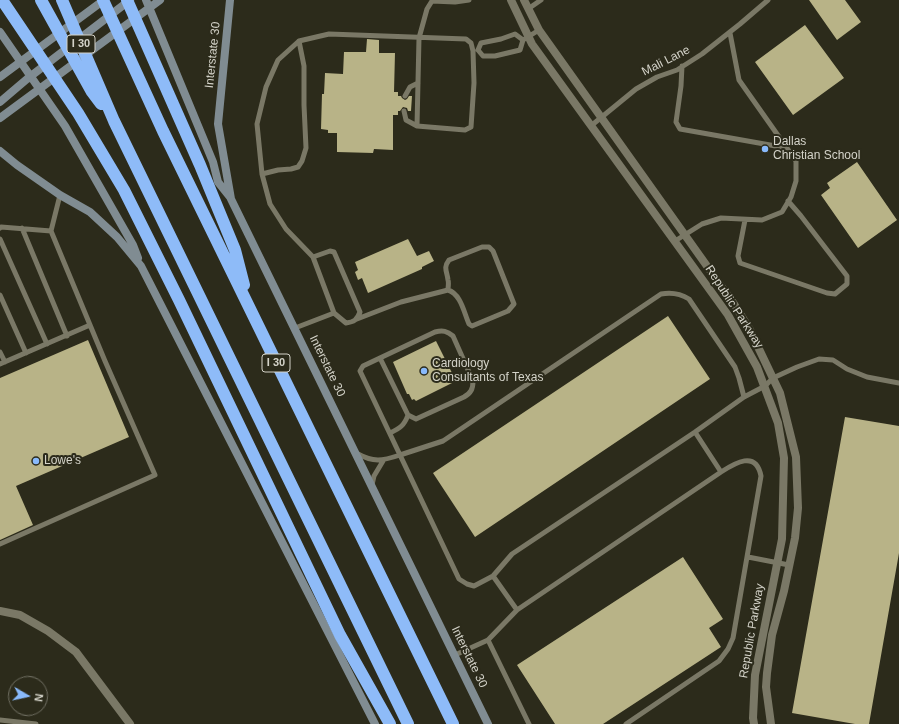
<!DOCTYPE html>
<html>
<head>
<meta charset="utf-8">
<style>
	body { margin:0 }
	#map { position:relative; width:899px; height:724px; overflow:hidden; background:#2c2b1b; font-family:Helvetica,sans-serif }
	canvas { display:block }
	.north { position:absolute; left:8px; top:676px; width:40px; height:40px; box-sizing:border-box; background:#2c2b1b; border:1px solid #6f6e61; border-radius:50%; rotate:99deg; font-size:11px; font-weight:700; line-height:16px; text-align:center; color:#d4d3c9 }
	.north::after { content:''; display:block; margin:auto; width:14px; height:18px; background:#89bafc; clip-path:polygon(50% 0,100% 100%,50% 72%,0 100%) }
</style>
</head>
<body>
<div id="map">
<canvas width="899" height="724"></canvas>
<div class="north">N</div>
</div>
<script>
const c = document.querySelector('canvas').getContext('2d');
c.lineJoin = 'round';
function fill(path, color) {
  c.fillStyle = color;
  c.fill(path, 'evenodd');
}
function stroke(path, color, width, dash) {
  c.strokeStyle = color;
  c.lineWidth = width;
  c.lineCap = dash ? 'butt' : 'round';
  c.setLineDash(dash || []);
  c.stroke(path);
}
function drawText(font, color, halo, rows, align = 'center') {
  c.font = font + ' Helvetica,sans-serif';
  c.lineWidth = 4;
  c.setLineDash([]);
  c.textBaseline = 'middle';
  c.strokeStyle = halo;
  c.fillStyle = color;
  for (const [text, x, y, turn = 0] of rows) {
    c.save();
    c.translate(x, y);
    c.rotate((+turn || 0) * Math.PI / 180);
    c.textAlign = isNaN(turn) ? turn : align;
    if (halo) c.strokeText(text, 0, 0);
    c.fillText(text, 0, 0);
    c.restore();
  }
}
fill(new Path2D(`
	M 809,0 L 845,0 L 861,22 L 837,40 Z
	M 805,25 L 844,78 L 793,115 L 755,62 Z
	M 367,39 L 379,40 L 379,53 L 395,53 L 394,92 L 398,92 L 398,96 L 401,96 L 402,98 L 405,100 L 407,99 L 409,96 L 412,96 L 411,111 L 408,111 L 407,108 L 403,107 L 400,111 L 398,111 L 398,115 L 393,115 L 393,150 L 374,149 L 373,153 L 337,152 L 337,133 L 328,133 L 328,130 L 321,129 L 322,94 L 324,94 L 325,73 L 343,74 L 344,52 L 366,52 Z
	M 857,162 L 897,220 L 858,248 L 821,195 L 830,188 L 827,183 Z
	M 408,239 L 417,256 L 429,251 L 434,261 L 422,267 L 422,269 L 368,293 L 362,278 L 358,280 L 355,272 L 358,270 L 355,262 Z
	M 668,316 L 710,379 L 475,537 L 433,473 Z
	M 88,340 L 129,437 L 16,486 L 33,525 L 0,540 L 0,378 Z
	M 436,341 L 456,381 L 416,401 L 414,399 L 412,400 L 409,394 L 407,394 L 393,362 Z
	M 845,417 L 899,426 L 899,553 L 869,724 L 855,724 L 792,713 Z
	M 683,557 L 723,619 L 709,628 L 721,647 L 603,724 L 555,724 L 517,665 Z`), '#b8b387');
stroke(new Path2D(`
	M 528,9 L 541,0
	M 478,50 L 483,56 L 495,56 L 520,50 L 523,40 L 539,30
	M 478,50 L 481,43 L 501,39 L 515,34 L 523,40
	M 682,66 L 681,86 L 676,122 L 680,129 L 787,148
	M 405,96 L 410,87 L 418,83
	M 404,111 L 406,120 L 417,126
	M 592,125 L 636,89 L 657,77 L 677,70 L 702,54 L 740,24 L 768,0
	M 262,174 L 278,170 L 291,169 L 298,167 L 302,161 L 306,148 L 304,105 L 304,66 L 299,41
	M 745,220 L 738,256 L 740,263 L 827,293 L 835,294 L 847,284 L 847,276 L 801,216 L 788,201
	M 0,228 L 1,227 L 51,231
	M 22,228 L 67,336
	M 0,239 L 47,344
	M 675,241 L 702,224 L 721,218 L 762,220 L 782,212 L 791,197 L 796,181 L 796,161 L 739,80 L 730,33
	M 313,257 L 330,251 L 334,252 L 360,312 C 357,320 354,322 346,323 L 334,313
	M 0,295 L 26,353
	M 357,319 L 401,302 L 448,290 C 461,294 464,313 469,324 L 472,326 L 508,311 L 514,304 L 493,251 L 489,247 L 482,247 L 449,260 C 443,268 447,271 448,280 C 449,283 448,287 448,290
	M 295,328 L 334,313 L 313,257 L 286,229 L 270,204 L 262,174 L 257,124 L 266,87 L 278,60 L 299,41 L 329,34 L 466,39 L 471,43 L 473,51 L 474,83 L 471,127 L 465,130 L 417,126 L 419,38 L 427,9 L 432,1 L 455,2 L 469,0
	M 0,352 L 5,362
	M 0,364 L 90,325
	M 744,397 L 739,378 L 735,367 L 689,299 C 681,294 671,292 661,294 L 443,441 L 400,455 L 459,579 L 467,584 L 474,586 L 493,576 L 512,554 L 695,432 L 744,397 L 765,386 L 773,378 L 797,367 L 819,359 L 833,360 L 847,369 L 867,377 L 899,383
	M 695,432 L 721,472
	M 390,433 C 400,428 404,426 408,415
	M 356,453 C 374,463 382,461 400,455 L 360,371 L 363,366 L 435,332 C 443,330 447,331 453,336 L 473,381 C 473,389 471,393 464,397 L 416,419 L 408,415 L 380,358
	M 372,485 L 374,476 L 383,461
	M 0,544 L 155,475 L 105,361 L 51,231 L 60,195
	M 748,557 L 789,565
	M 493,576 L 517,610
	M 488,640 L 529,724
	M 455,655 L 488,640 L 517,610 L 721,472 C 735,463 756,450 761,476 L 733,638 L 728,649 L 719,661 L 626,724
	M 0,720 L 36,724`), '#7a7866', 5);
stroke(new Path2D(`
	M 511,0 L 532,44 L 728,315 L 757,367 L 778,423 L 784,458 L 782,539 L 755,675 L 753,718 L 754,724
	M 524,0 L 539,30 L 734,304 L 749,328 L 780,393 L 796,457 L 798,508 L 795,538 L 784,591 L 772,635 L 767,673 L 766,687 L 771,724
	M 0,611 L 20,615 L 48,631 L 76,652 L 130,724`), '#7a7866', 8);
stroke(new Path2D(`
	M 146,0 L 213,162 L 218,182 L 230,197
	M 230,0 L 218,124 L 231,199 L 488,724
	M 0,32 L 65,126 L 133,245 L 138,258
	M 0,77 L 104,0
	M 0,102 L 27,79 L 130,0
	M 0,118 L 160,0
	M 0,151 L 17,165 L 60,195 L 90,212 L 117,237 L 141,266 L 375,724`), '#808c92', 8);
stroke(new Path2D(`
	M 2,0 L 78,113 L 124,190 L 179,300 L 340,635 L 390,724
	M 41,0 L 92,92 L 101,104
	M 62,0 L 114,121 L 408,724
	M 103,0 L 163,131 L 453,724
	M 127,0 L 200,165 L 235,250 L 244,285`), '#8ebbf8', 12);
for (const [x, y, r, color] of [
	[765,149,4,"#89bafc"],
	[424,371,4,"#89bafc"],
	[36,461,4,"#89bafc"]
]) {
  const dot = new Path2D();
  dot.arc(x, y, r, 0, 2 * Math.PI);
  c.fillStyle = color;
  c.fill(dot);
  stroke(dot, '#2c2b1b', 1.5);
}
for (const [x, y, w] of [
	[81,44,28],
	[276,363,28]
]) {
  const box = new Path2D();
  box.roundRect(x - w / 2, y - 9, w, 18, 3);
  c.fillStyle = '#2c2b1b';
  c.fill(box);
  stroke(box, '#d4d3c9', 1);
}
drawText('bold 11px', '#d4d3c9', null, [
	["I 30",81,44],
	["I 30",276,363]
]);
drawText('12px', '#d4d3c9', '#2c2b1b', [
	["Interstate 30",213,55,-84],
	["Mali Lane",666,61,-27],
	["Republic Parkway",734,307,57],
	["Interstate 30",327,366,64],
	["Republic Parkway",752,631,-80],
	["Interstate 30",469,657,64]
]);
drawText('12px', '#d4d3c9', '#2c2b1b', [
	["Dallas",773,142],
	["Christian School",773,156],
	["Cardiology",432,364],
	["Consultants of Texas",432,378],
	["Lowe's",44,461]
], 'left');
</script>
</body>
</html>
